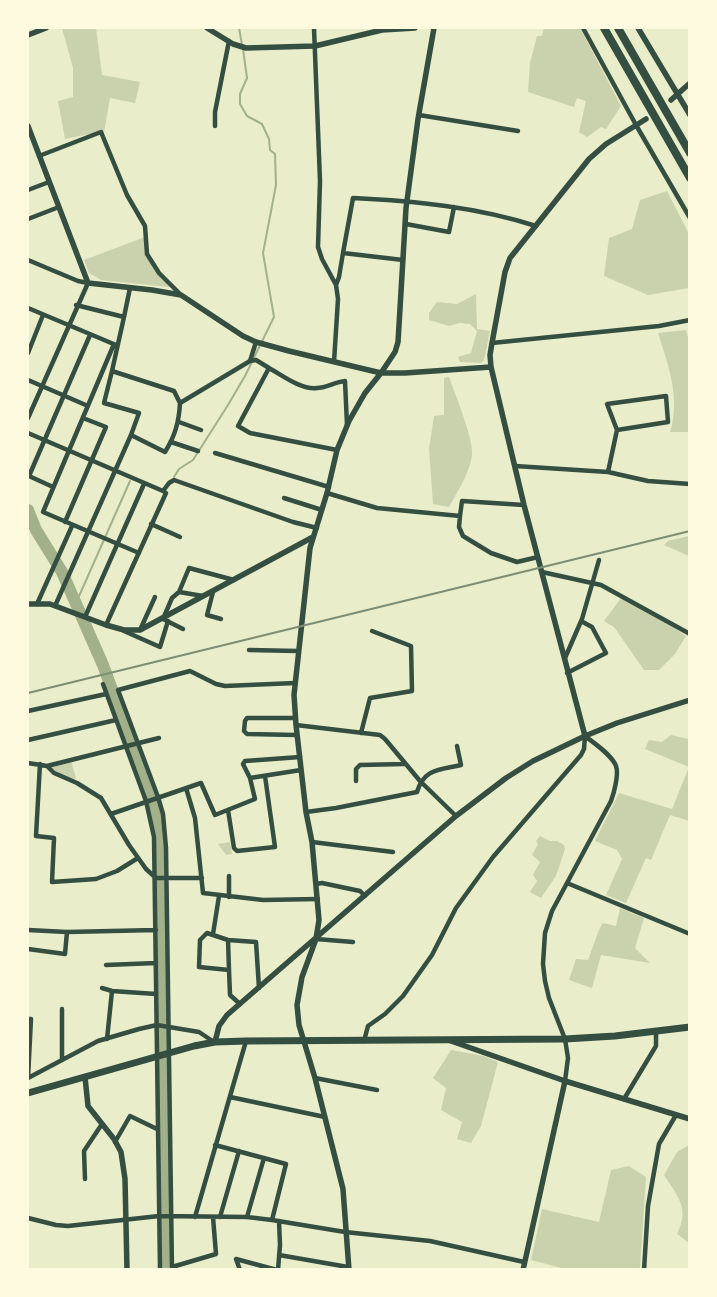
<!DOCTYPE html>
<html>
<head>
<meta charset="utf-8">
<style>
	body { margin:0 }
	#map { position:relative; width:717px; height:1297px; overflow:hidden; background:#e9edc9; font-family:Rubik,sans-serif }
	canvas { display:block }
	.frame { position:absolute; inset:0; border:29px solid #fefae0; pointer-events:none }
</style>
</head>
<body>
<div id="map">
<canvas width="717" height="1297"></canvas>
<div class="frame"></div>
</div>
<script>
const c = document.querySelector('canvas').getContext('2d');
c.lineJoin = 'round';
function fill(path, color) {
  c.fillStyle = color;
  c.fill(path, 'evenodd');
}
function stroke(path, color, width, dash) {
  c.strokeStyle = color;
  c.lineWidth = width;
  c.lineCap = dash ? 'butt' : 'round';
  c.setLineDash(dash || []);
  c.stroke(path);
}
fill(new Path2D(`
	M 62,28 L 96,28 L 102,75 L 140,82 L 135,103 L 110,98 L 104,133 L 84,135 L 65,139 L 58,101 L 73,97 L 73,68 Z
	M 544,28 L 580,28 L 621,106 L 606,129 L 601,127 L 587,137 L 579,132 L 586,101 L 577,98 L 574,107 L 528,92 L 530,63 L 537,36 L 542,36 Z
	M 667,191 L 689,234 L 689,288 L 648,295 L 604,276 L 609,238 L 632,229 L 640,200 Z
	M 145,237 C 149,262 155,266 171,285 L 169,287 L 101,280 L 89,273 L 84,260 Z
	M 476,294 L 477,329 L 490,331 L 484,360 L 481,363 L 460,362 L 458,357 L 471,353 L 477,331 L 470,324 L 460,323 L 449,326 L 429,320 L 429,313 L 437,302 L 457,304 Z
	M 686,330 L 690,344 L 689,432 L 670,432 C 681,398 668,365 658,333 Z
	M 449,377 C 455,394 474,440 472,455 C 470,473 457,492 449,507 L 433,504 L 429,449 L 434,416 L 444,415 L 444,378 Z
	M 689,536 L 689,556 L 664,545 L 668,541 Z
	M 621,598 L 674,628 L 686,636 L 675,654 L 659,670 L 644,670 L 614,627 L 604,621 Z
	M 671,735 L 689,739 L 689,821 L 670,815 L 651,860 L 646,858 L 626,903 L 606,895 L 622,859 L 617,850 L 595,841 L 619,793 L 672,809 L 689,767 L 645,749 L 649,740 L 662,742 Z
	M 71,761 L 76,778 L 74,779 C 65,776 56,775 51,766 Z
	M 540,836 L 550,841 L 557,841 L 564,845 L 565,849 L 556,876 L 541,898 L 530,892 L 537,881 L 533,875 L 540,862 L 532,855 L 538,844 L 536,841 Z
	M 230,842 L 232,854 L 226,855 L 218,844 Z
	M 620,908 L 644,918 L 635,948 L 650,963 L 601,955 L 592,988 L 569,980 L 576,959 L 588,960 C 592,951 598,929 603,923 L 616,926 Z
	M 451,1050 L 484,1056 L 498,1062 L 481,1126 L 471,1143 L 457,1139 L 462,1122 L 441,1110 L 446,1088 L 433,1078 Z
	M 689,1145 L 690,1145 L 689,1243 L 677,1234 C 690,1208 678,1197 664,1175 L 677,1152 Z
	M 629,1166 L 646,1177 L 640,1269 L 565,1269 L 531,1260 L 542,1209 L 599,1222 L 611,1170 Z`), '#cad2ad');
stroke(new Path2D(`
	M 239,28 L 242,45
	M 174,477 L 179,469 L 193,460 L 228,405 L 245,376 L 274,317 L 263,253 L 276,185 L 275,154 L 270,150 L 269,139 L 262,124 L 247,116 L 240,104 L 240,94 L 247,78 L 243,49
	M 76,603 L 130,481`), '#a3b18a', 2);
stroke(new Path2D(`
	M 28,510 L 36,530 L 62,572 L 103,665 L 154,803 L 160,842 L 166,1270`), '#a3b18a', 12);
stroke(new Path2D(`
	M 314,28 L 320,181 L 318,247 L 322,259 L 336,285 L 338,299 L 334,362
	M 583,28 L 636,125 L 690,218
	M 419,115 L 518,131
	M 215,126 L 215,112 L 229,41
	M 39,156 L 101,132 L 127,195 L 145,226 L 147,254 L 159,273 L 180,294
	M 28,190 L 49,182
	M 28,219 L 59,207
	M 406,224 L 449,232 L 454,207
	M 343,253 L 353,198 C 415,201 477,207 536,226
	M 28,260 L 78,281 L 88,283 L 28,418
	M 336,285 L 339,277 L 343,253 L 403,260
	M 76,305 L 124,317 L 112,371 L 174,391 L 180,403
	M 28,308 L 116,345
	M 124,317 L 130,288
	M 492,343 L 659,326 L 690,320
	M 114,344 L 43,512 L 139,553
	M 28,353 L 43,315
	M 250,361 L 256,360 L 269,368 L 238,426 L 250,433 L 337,450
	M 269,368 C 282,375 301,390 317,388 C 326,388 335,382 345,381 L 347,425
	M 112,371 L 104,403 L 139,413 L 131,435
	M 28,380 L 88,406
	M 179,422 L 201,430
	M 28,433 L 163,491
	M 171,442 L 198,451
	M 215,453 L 329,487
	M 515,466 L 608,472 L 648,481 L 690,484
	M 608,472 L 617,430 L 607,404 L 666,396 L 668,422 L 617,430
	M 53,487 L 29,476 L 90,335
	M 327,493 L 377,508 L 460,516 L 459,527 L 463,536 L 491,553 L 517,562 L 538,557
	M 284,498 L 322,510
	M 460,516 L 462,501 L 524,505
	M 65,522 L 106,427 L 83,418
	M 151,524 L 180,537
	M 542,572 L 601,585 L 690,634
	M 179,592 L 203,596
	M 213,592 L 207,615 L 221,619
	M 37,604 L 72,526
	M 55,606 L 131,435 L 165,452 C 175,436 179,422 180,403 L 250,361 L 256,342
	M 85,617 L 144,484
	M 106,625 L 166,493 L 163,491 L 169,483 L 174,480 L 293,522 L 317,528
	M 183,629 L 163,619 L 172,598 L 179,592 L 189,568 L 234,580
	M 140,630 L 155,597
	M 124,631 L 160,647 L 168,621
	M 249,650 L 298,651
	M 565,658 L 582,619 L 599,560
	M 567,673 L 606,653 L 592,627 L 581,621
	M 103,684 L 146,801 L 154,837 L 160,1270
	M 28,711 L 106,694
	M 295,718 L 247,718 L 245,721 L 244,731 L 247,734 L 297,735
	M 296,725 L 380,735 L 385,739 L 420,781 L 456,816
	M 361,733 L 370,698 L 412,691 L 411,646 L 372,631
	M 28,740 L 116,720
	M 28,763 L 47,766 L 54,773 L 77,783 L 101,798 L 129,845 L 146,869 L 156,878 L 202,878
	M 40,764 L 36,836 L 54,838 L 52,882 L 96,879 L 117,871 L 138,858
	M 47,766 L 159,738
	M 250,778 L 301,770
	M 356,781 L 356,769 L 360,765 L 404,764
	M 186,788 L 195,818 L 203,893 L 263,900 L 318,899
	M 228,810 L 234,848 L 237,851 L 275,847 L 265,776
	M 306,812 L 336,808 L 417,792 C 424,768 440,770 461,765 L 457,746
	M 111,814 L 201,783 L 215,815 L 255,799 L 250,778 L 243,764 L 245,761 L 300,757
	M 312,842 L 393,852
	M 567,883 L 690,934
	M 316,884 L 322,883 L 360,891 L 365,896
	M 229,897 L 229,876
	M 28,930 L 67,932 L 156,930
	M 213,934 L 219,896
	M 316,939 L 353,942
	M 228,940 L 229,970 L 199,967 L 200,940 L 207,933 L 228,940 L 256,942 L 259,988
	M 28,949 L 65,954 L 67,932
	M 106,965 L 156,963
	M 229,970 L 230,995 L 240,1004
	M 102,988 L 112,991 L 156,994
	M 28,1019 L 31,1019 L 28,1078
	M 107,1039 L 112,991
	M 364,1041 L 368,1026 L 385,1014 L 403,996 L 432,955 L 456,908 L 493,857 L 581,755 L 584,749 L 585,736 C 594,743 612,755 616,766 C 619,774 614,793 611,801 L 552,911 L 545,933 L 543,964 L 545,981 L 549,998 L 565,1039 L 568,1058 L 565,1081
	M 62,1060 L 62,1009
	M 28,1078 L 98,1041 L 139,1029 L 157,1025 L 199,1032 L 214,1042
	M 315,1078 L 377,1090
	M 230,1097 L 325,1117
	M 624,1099 L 656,1046 L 656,1032
	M 115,1142 L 130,1116 L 157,1129
	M 215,1145 L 286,1164 L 272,1220
	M 85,1179 L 84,1151 L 102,1124
	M 195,1217 L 246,1041
	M 220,1217 L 239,1151
	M 247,1217 L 264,1158
	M 28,1218 L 56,1225 L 68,1226 L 159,1216 L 247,1217 L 272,1220 L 345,1232 L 430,1241 L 524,1262
	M 279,1255 L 348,1267
	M 172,1267 L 216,1254 L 213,1217
	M 172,1270 L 166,848 L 163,814 L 158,797 L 118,690 L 190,671 L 216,684 L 225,686 L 295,683
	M 240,1270 L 236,1259 L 277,1270
	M 278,1270 L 280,1245 L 279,1221
	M 644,1270 L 648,1206 L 659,1144 L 676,1115`), '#344e41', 4.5);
stroke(new Path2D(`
	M 207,28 L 233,44 L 246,48 L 315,46 L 382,30 L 415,28
	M 434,28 L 418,119 L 406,208 L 398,342 L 395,352 L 381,373 L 405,373 L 491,367 L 490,355 L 492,343 L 505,272 L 510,258 L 589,159 L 606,144 L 646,119
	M 638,28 L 690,115
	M 28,35 L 46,28
	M 671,100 L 690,83
	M 28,126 L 88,283 L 152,290 L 181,295 L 243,336 L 256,342 L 289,351 L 381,373 L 365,393 L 349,421 L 337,450 L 327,493 L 310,548 L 294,695 L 296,725 L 306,812 L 312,842 L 319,920 L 316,939 L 302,977 L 297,1005 L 299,1025 L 315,1078 L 343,1189 L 349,1270
	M 491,367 L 524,505 L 585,736
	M 28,604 L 50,604 L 106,625 L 124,630 L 140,630 L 313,537
	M 451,1041 L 565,1081 L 690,1119
	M 215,1042 L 219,1026 L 227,1015 L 456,816 L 506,778 L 533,761 L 585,736 L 617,723 L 690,700
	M 85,1077 L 88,1106 L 114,1139 L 121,1152 L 125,1179 L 127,1270
	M 523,1270 L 565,1081`), '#344e41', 5.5);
stroke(new Path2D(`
	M 28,1093 L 194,1046 L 215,1042 L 246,1041 L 565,1039 L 615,1036 L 690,1027`), '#344e41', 7);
stroke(new Path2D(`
	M 604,28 L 690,178
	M 618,28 L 690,153`), '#344e41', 8);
stroke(new Path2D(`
	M 28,693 L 690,531`), '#7c8e77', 2);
</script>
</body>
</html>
